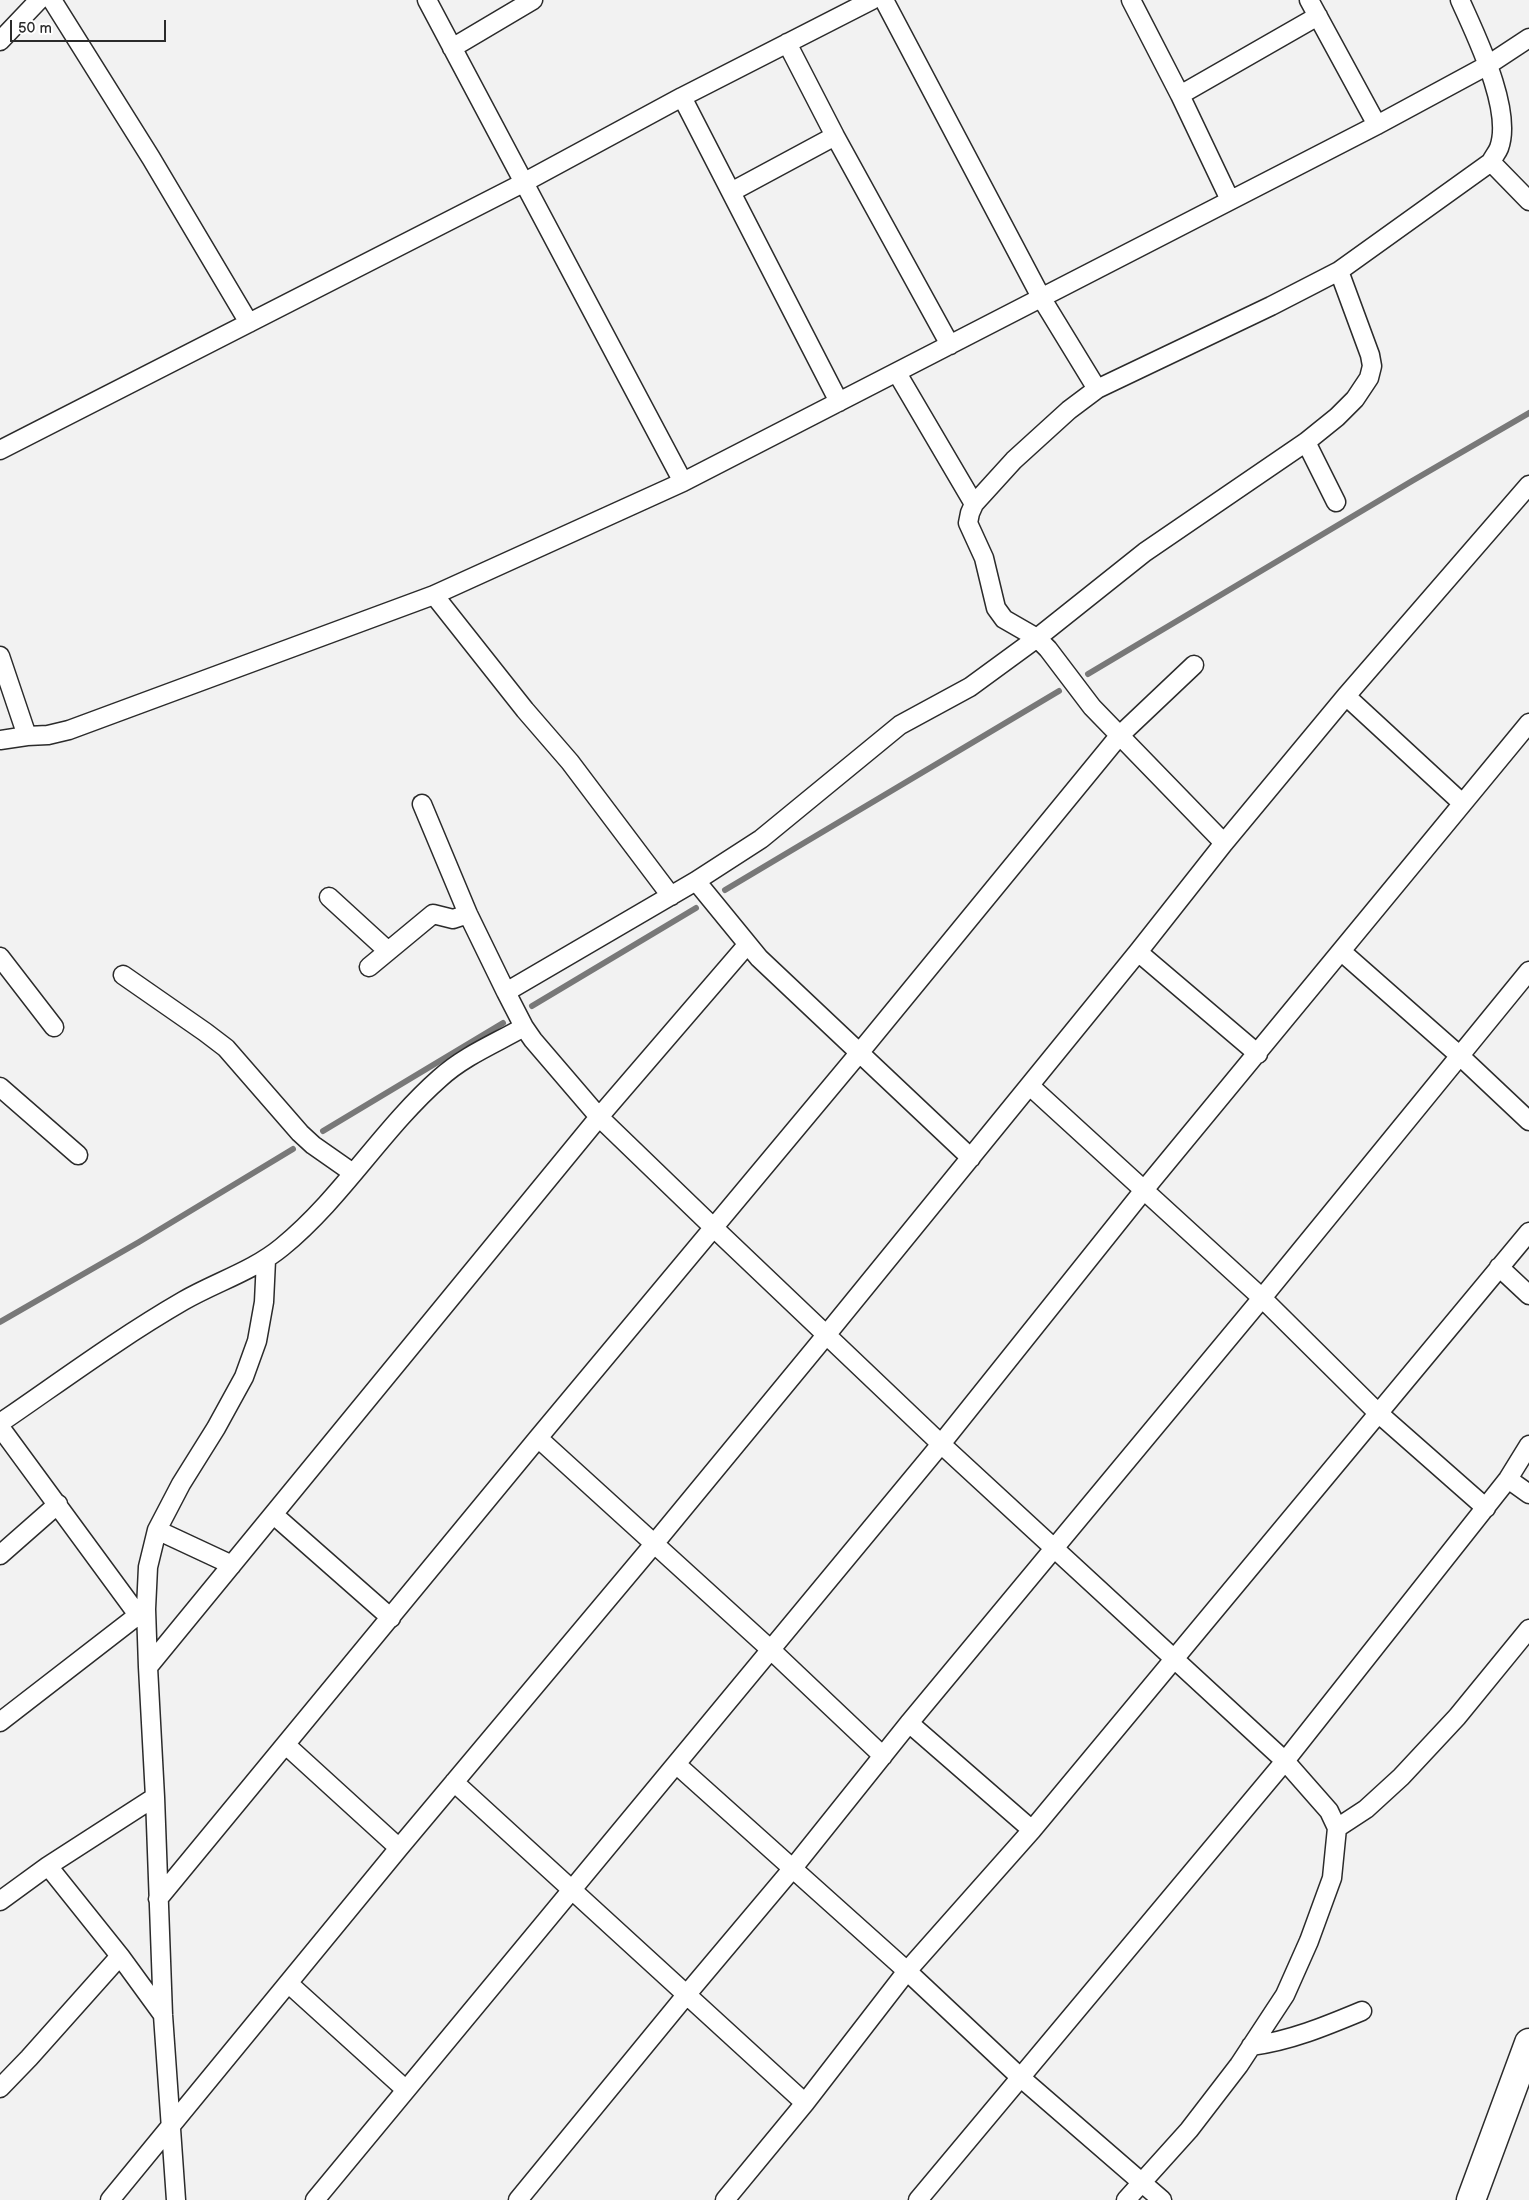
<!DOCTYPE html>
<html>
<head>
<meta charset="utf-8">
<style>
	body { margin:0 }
	#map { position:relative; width:1529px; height:2200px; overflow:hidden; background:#f2f2f2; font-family:"Balsamiq Sans",sans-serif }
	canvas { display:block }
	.scale { position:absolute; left:10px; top:20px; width:156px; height:22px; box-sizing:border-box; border:2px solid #2b2b2b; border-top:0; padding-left:6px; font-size:15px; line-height:18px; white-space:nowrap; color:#2b2b2b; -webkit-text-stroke:4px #fff; paint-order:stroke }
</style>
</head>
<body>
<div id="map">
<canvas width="1529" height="2200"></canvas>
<div class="scale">50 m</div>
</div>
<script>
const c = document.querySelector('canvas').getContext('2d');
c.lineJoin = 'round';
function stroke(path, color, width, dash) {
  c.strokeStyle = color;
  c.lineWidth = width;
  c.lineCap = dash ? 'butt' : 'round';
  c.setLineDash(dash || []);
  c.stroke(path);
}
stroke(new Path2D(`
	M 1088,674 L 1412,481 L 1529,413
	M 725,890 L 1059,691
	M 532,1006 L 696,908
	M 323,1131 L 503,1023
	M 0,1322 L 139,1242 L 293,1149`), '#787878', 6);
const minor = new Path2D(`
	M 52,0 L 151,158 L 249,323
	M 427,0 L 683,482
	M 884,0 L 1042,299 L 1097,389
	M 1131,0 L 1180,95 L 1230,200
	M 1309,0 L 1377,125
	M 0,41 L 39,0
	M 787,43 L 835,136 L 950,345
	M 452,48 L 533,0
	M 1180,95 L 1318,16
	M 682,97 L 839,402
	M 1491,162 L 1529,201
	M 731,192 L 835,136
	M 897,373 L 974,504
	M 1306,442 L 1336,502
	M 0,450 L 523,183 L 682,97 L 872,0
	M 434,595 L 525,710 L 570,762 L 671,896
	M 0,656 L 27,736 L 48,735 L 69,730 L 434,595 L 683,482 L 1377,125 L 1488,65 L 1529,38
	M 1346,696 L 1462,803
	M 0,740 L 27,736
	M 422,804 L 468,914 L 506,992 L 696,881 L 761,839 L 900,725 L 970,687 L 1037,638 L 1145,552 L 1306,442 L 1337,417 L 1355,399 L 1369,378 L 1372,366 L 1370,355 L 1339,271
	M 1224,843 L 1092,707 L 1048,649 L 1037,638 L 1004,619 L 996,608 L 984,558 L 968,523 L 970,513 L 974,504 L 1014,460 L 1069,410 L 1097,389 L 1271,306 L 1339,271 L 1491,162 C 1493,157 1497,153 1499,148 C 1513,110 1476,36 1460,0
	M 696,881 L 759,958 L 971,1158
	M 329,897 L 388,951
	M 1138,952 L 1258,1054
	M 1342,952 L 1460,1056 L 1529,1121
	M 0,957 L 54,1027
	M 369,967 L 433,914 L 453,919 L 468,914
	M 123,975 L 205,1032 L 226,1048 L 300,1133 L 313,1145 L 353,1173
	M 506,992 L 524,1027 L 533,1040 L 599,1117 L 713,1227 L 941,1444 L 1285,1761 L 1329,1811 L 1337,1828 L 1332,1878 L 1309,1941 L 1285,1995 L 1239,2065 L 1189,2130 L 1126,2200
	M 1030,1086 L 1262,1298 L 1377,1412 L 1486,1508
	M 0,1087 L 78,1155
	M 1499,1267 L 1529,1295
	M 0,1423 C 60,1382 119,1338 183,1301 C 216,1282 253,1271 282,1247 C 342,1198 382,1129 440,1078 C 464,1056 496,1043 524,1027
	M 0,1427 L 138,1615
	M 538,1438 L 770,1649 L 883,1756
	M 1508,1479 L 1529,1494
	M 274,1515 L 391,1618
	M 157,1530 L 232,1565
	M 0,1555 L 58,1504
	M 148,1667 L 599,1117 L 747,945
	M 0,1722 L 146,1609
	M 909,1723 L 1032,1830
	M 286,1745 L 399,1848
	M 676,1764 L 907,1971 L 1020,2077 L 1162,2200
	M 454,1782 L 805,2103
	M 1337,1828 L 1366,1809 L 1401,1777 L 1457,1717 L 1529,1629
	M 48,1866 L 120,1956 L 163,2015
	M 158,1899 L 538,1438 L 860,1052 L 1119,736 L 1194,665
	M 0,1901 L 48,1866 L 155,1797
	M 288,1983 L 405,2089
	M 1251,2046 C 1290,2041 1326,2026 1362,2011
	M 0,2088 L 29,2058 L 120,1956
	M 110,2200 L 399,1848 L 654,1544 L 827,1334 L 1138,952 L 1224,843 L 1346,696 L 1529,485
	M 176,2200 L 163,2015 L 155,1797 L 148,1667 L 146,1609 L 148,1567 L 157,1530 L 181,1484 L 216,1428 L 244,1377 L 257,1341 L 264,1302 L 266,1260
	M 315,2200 L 941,1444 L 1144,1190 L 1529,723
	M 518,2200 L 687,1994 L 793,1868 L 909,1723 L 1262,1298 L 1529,971
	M 725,2200 L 805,2103 L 907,1971 L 1032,1830 L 1529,1232
	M 918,2200 L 1285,1761 L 1508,1479 L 1529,1445`);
const trunk = new Path2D(`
	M 1471,2200 L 1529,2043`);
stroke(minor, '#2b2b2b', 21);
stroke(trunk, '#2b2b2b', 31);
stroke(minor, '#fff', 18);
stroke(trunk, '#fff', 28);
</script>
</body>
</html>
